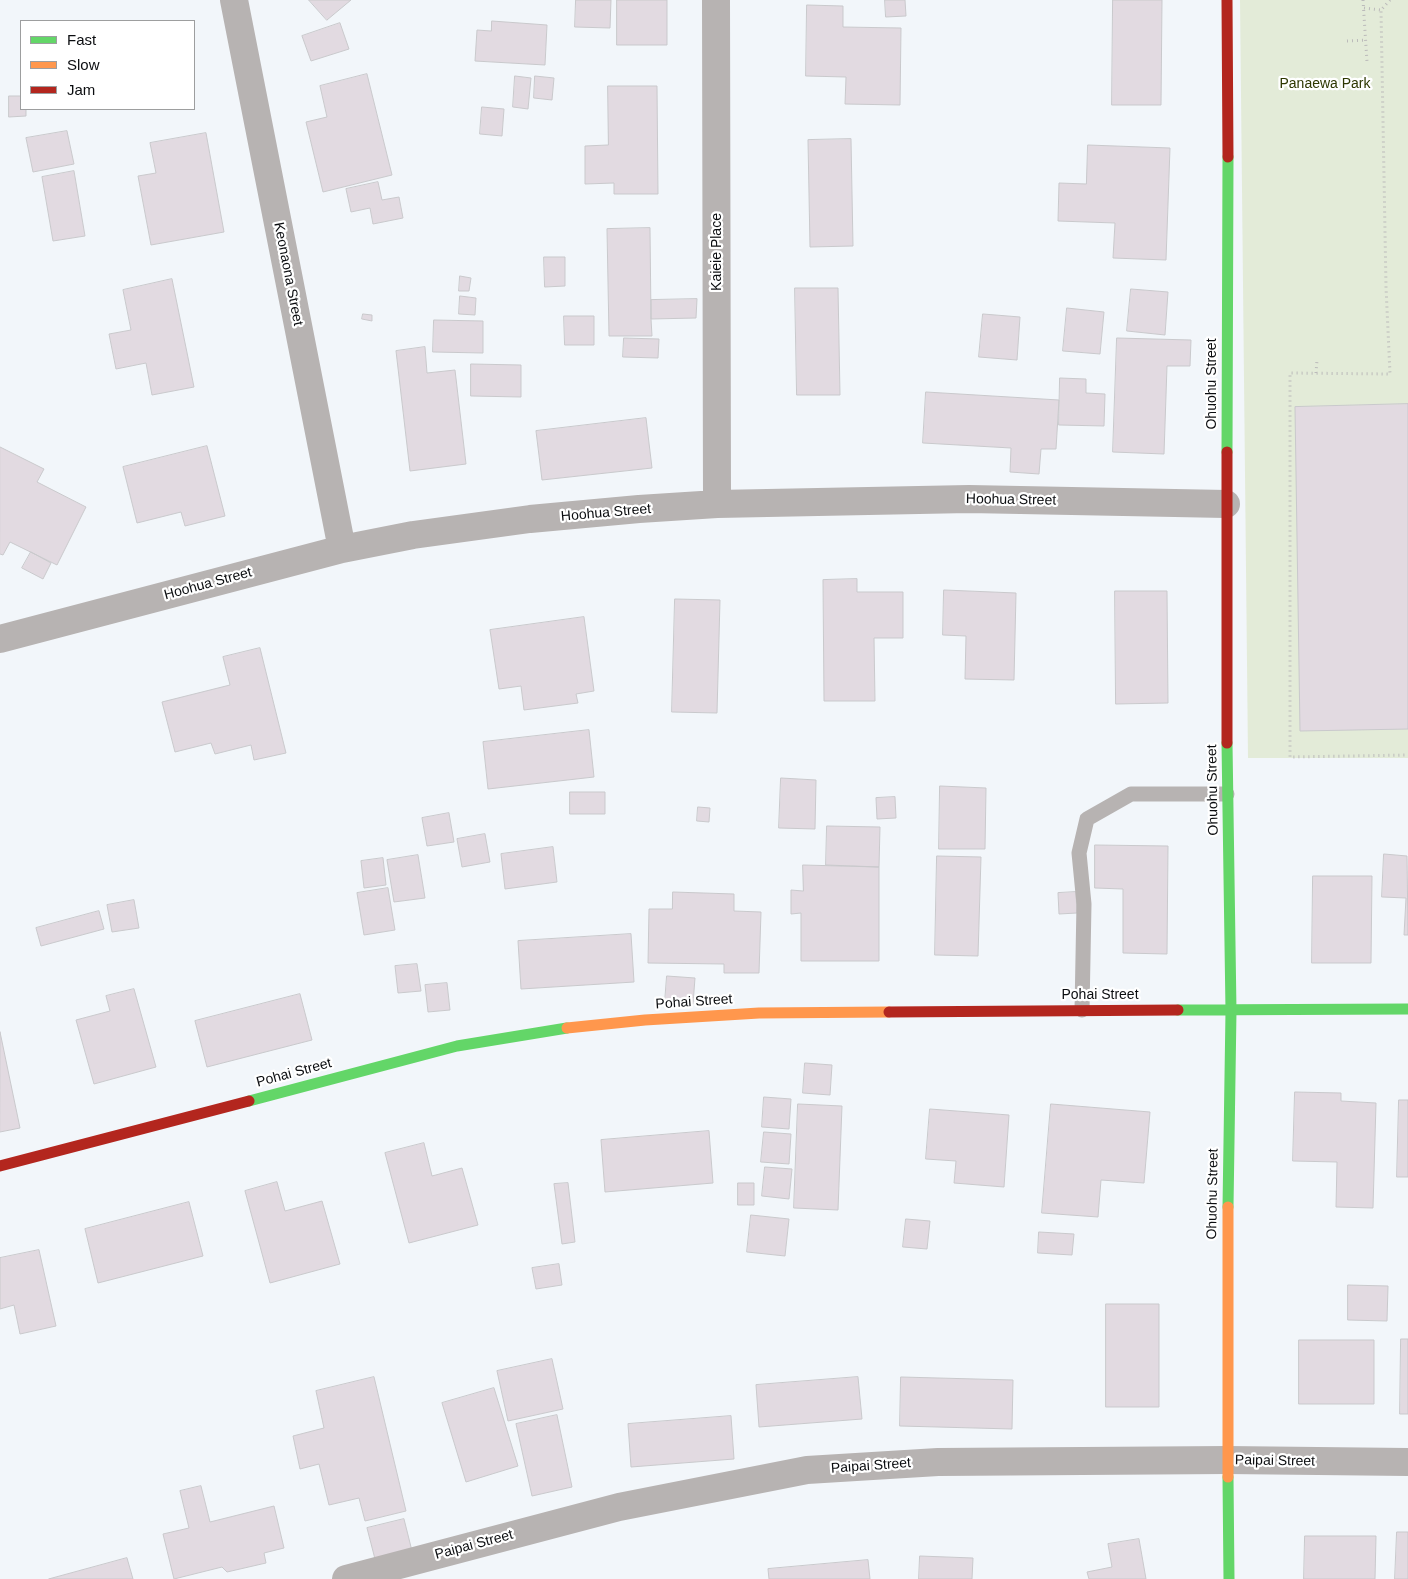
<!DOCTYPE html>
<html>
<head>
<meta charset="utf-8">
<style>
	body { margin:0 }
	#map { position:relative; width:1408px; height:1579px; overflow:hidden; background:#f2f6fa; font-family:Arial,sans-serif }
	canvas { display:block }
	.legend { position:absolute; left:20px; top:20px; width:175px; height:90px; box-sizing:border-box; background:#fff; border:1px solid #9d9e9f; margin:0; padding:6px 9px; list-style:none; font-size:15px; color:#0b0d10 }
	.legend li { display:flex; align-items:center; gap:10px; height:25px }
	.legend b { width:25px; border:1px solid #9d9e9f }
</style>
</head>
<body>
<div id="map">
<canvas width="1408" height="1579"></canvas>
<ul class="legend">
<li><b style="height:6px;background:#63d668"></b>Fast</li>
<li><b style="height:6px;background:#ff974d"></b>Slow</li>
<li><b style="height:6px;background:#b3261e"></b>Jam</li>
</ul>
</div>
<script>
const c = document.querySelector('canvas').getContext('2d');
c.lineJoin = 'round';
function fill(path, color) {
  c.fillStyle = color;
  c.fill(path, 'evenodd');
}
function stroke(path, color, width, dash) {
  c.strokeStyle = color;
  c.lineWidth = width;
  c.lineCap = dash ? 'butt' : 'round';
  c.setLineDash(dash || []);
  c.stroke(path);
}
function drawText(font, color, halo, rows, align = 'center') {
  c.font = font + ' Arial,sans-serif';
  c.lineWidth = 4.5;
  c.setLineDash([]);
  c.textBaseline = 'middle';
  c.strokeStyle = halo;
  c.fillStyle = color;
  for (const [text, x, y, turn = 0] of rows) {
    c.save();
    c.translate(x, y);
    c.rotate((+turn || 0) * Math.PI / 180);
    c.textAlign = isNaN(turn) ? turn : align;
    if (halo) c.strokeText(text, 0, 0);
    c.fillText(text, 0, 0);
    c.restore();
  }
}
fill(new Path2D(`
	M 1240,0 L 1408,0 L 1408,758 L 1248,758 Z`), '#e3ebd8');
const building = new Path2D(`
	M 309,0 L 351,0 L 327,20 Z
	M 576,0 L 611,0 L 610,28 L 575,27 Z
	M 617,0 L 667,0 L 667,45 L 617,45 Z
	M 885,0 L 905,0 L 906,16 L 886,17 Z
	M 1113,0 L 1162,0 L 1161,105 L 1112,105 Z
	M 807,5 L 843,6 L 843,27 L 901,28 L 900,105 L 845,104 L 846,77 L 806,76 Z
	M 492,21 L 547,25 L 545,65 L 475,61 L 477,30 L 491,31 Z
	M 340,23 L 349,49 L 311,61 L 302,36 Z
	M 367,74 L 392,175 L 323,192 L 306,122 L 327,117 L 320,86 Z
	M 515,76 L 531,78 L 528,109 L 513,107 Z
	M 535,76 L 554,78 L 552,100 L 534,98 Z
	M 608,86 L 657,86 L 658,194 L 614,194 L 614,183 L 585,184 L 585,146 L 608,145 Z
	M 9,96 L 21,96 L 21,109 L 26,109 L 26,116 L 9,117 Z
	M 482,107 L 504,109 L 502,136 L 480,134 Z
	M 67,131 L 74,164 L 33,172 L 26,138 Z
	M 206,133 L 224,232 L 151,245 L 138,176 L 156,173 L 150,143 Z
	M 851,139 L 853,246 L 810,247 L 808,140 Z
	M 1088,145 L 1170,148 L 1166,260 L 1113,258 L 1115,223 L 1058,221 L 1059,183 L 1086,184 Z
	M 74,171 L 85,236 L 53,241 L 42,177 Z
	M 378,182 L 382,200 L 399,197 L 403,218 L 373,224 L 370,208 L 351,212 L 346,189 Z
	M 650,228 L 651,319 L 652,336 L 609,336 L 607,229 Z
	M 544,257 L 565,257 L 565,286 L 545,287 Z
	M 460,276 L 471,278 L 469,291 L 459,291 Z
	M 172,279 L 194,387 L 152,395 L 146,363 L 116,369 L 109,334 L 131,330 L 123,290 Z
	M 795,288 L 838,288 L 840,395 L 797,395 Z
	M 1131,289 L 1168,292 L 1165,335 L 1127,331 Z
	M 460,296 L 476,298 L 475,315 L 459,314 Z
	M 697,299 L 696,318 L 651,319 L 651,300 Z
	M 1067,308 L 1104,312 L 1100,354 L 1063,351 Z
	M 363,314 L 372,315 L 372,321 L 362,319 Z
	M 983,314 L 1020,317 L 1017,360 L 979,357 Z
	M 564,316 L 594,316 L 594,345 L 565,345 Z
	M 434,320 L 483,321 L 483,353 L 433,352 Z
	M 624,338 L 659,339 L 658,358 L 623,357 Z
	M 1117,338 L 1191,340 L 1190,366 L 1167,366 L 1164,454 L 1113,452 Z
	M 425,347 L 427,373 L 455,370 L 466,464 L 410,471 L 396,351 Z
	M 471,364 L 521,365 L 521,397 L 471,396 Z
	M 1060,378 L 1086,379 L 1086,393 L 1105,394 L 1104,426 L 1059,425 Z
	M 926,392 L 1059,400 L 1056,449 L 1041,449 L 1039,474 L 1010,472 L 1011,448 L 923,443 Z
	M 1408,404 L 1408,729 L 1300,731 L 1295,407 Z
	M 646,418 L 652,468 L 542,480 L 536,431 Z
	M 207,446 L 225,516 L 185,526 L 181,512 L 137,523 L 123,467 Z
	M 0,447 L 44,469 L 37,482 L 86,507 L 57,565 L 10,542 L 3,555 L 0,554 Z
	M 31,552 L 51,563 L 43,579 L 22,568 Z
	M 857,579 L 857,592 L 903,592 L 903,638 L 874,638 L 875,701 L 824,701 L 823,580 Z
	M 944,590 L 1016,593 L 1014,680 L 965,679 L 966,636 L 943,635 Z
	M 1115,591 L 1167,591 L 1168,703 L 1116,704 Z
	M 675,599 L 720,600 L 717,713 L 672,712 Z
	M 584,617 L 594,691 L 576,694 L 578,703 L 524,710 L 521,686 L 499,689 L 490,630 Z
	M 260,648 L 286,753 L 254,760 L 251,745 L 215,754 L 211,743 L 175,752 L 162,702 L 230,685 L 223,657 Z
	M 589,730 L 594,777 L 488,789 L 483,742 Z
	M 781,778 L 816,780 L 815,829 L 779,828 Z
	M 940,786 L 986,788 L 985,849 L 939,849 Z
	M 570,792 L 605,792 L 605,814 L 570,814 Z
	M 895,797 L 896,818 L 877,819 L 876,798 Z
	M 698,807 L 710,808 L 709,822 L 697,821 Z
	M 449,813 L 454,842 L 427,846 L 422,818 Z
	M 827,826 L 880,827 L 879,867 L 826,865 Z
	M 485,834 L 490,862 L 462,867 L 457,839 Z
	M 1095,845 L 1168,846 L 1167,954 L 1123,953 L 1123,889 L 1095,888 Z
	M 553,847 L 557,882 L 505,889 L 501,854 Z
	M 1384,854 L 1407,856 L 1408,935 L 1404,935 L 1406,898 L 1382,897 Z
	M 418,855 L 425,898 L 394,902 L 387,860 Z
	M 937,856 L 981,857 L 978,956 L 935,955 Z
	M 383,858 L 386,885 L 364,888 L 361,861 Z
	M 803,865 L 879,867 L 879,961 L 801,961 L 801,913 L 791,914 L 791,890 L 803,891 Z
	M 1313,876 L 1372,876 L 1371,963 L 1312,963 Z
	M 388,888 L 395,930 L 364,935 L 357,893 Z
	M 673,892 L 734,894 L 734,911 L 761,912 L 759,973 L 724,973 L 724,964 L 648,963 L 649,909 L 672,909 Z
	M 1076,892 L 1077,913 L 1059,914 L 1058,893 Z
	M 134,900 L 139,928 L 112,932 L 107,905 Z
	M 99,911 L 104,929 L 41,946 L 36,928 Z
	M 631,934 L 634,982 L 521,989 L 518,941 Z
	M 417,964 L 421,991 L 398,993 L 395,966 Z
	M 667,976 L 695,978 L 693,1004 L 665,1002 Z
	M 447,983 L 450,1010 L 428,1012 L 425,985 Z
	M 134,989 L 156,1067 L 94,1084 L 76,1020 L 110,1011 L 106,996 Z
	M 300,994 L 312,1040 L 207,1067 L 195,1021 Z
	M 0,1032 L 20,1128 L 0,1132 Z
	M 805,1063 L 832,1065 L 830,1095 L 803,1093 Z
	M 1295,1092 L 1341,1093 L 1341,1101 L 1376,1103 L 1373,1208 L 1336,1207 L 1337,1162 L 1293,1161 Z
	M 764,1097 L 791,1099 L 789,1129 L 762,1127 Z
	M 1399,1100 L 1408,1100 L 1408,1177 L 1397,1177 Z
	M 798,1104 L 842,1106 L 838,1210 L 794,1208 Z
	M 1051,1104 L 1150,1112 L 1144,1183 L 1101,1180 L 1098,1217 L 1042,1213 Z
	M 930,1109 L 1009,1115 L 1004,1187 L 954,1183 L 956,1161 L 926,1159 Z
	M 709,1131 L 713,1183 L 605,1192 L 601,1140 Z
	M 764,1132 L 791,1134 L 789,1164 L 761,1162 Z
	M 424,1143 L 432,1176 L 462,1168 L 478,1225 L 409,1243 L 385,1153 Z
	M 765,1167 L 792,1169 L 789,1199 L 762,1196 Z
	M 277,1182 L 285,1211 L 322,1201 L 340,1264 L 270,1283 L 245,1191 Z
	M 568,1183 L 575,1242 L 562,1244 L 554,1184 Z
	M 738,1183 L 754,1183 L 754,1205 L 738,1205 Z
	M 189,1202 L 203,1256 L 98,1283 L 85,1229 Z
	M 751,1215 L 789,1219 L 785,1256 L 747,1252 Z
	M 906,1219 L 930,1221 L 927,1249 L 903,1247 Z
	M 1039,1232 L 1074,1234 L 1072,1255 L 1038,1253 Z
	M 39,1250 L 56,1326 L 20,1334 L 14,1305 L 0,1309 L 0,1258 Z
	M 559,1264 L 562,1285 L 536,1289 L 532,1268 Z
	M 1348,1285 L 1388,1286 L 1387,1321 L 1348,1320 Z
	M 1106,1304 L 1159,1304 L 1159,1407 L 1106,1407 Z
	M 1401,1339 L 1408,1339 L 1408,1414 L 1400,1414 Z
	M 1299,1340 L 1374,1340 L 1374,1404 L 1299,1404 Z
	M 552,1359 L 563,1409 L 508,1421 L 497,1371 Z
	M 374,1377 L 406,1511 L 365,1521 L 359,1498 L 329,1505 L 319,1464 L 300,1469 L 293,1436 L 324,1428 L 316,1391 Z
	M 858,1377 L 862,1419 L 759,1427 L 756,1385 Z
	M 901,1377 L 1013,1380 L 1012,1429 L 900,1426 Z
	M 494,1388 L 518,1466 L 466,1482 L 442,1403 Z
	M 557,1415 L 572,1487 L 532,1496 L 516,1424 Z
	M 731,1416 L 734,1459 L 631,1467 L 628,1424 Z
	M 201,1486 L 210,1522 L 274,1506 L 284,1548 L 264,1553 L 266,1563 L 227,1572 L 222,1567 L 174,1579 L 163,1534 L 189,1528 L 180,1491 Z
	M 404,1519 L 412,1551 L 375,1559 L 367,1528 Z
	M 1397,1532 L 1408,1532 L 1408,1579 L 1395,1579 Z
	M 1305,1536 L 1376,1536 L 1375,1579 L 1304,1579 Z
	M 1139,1539 L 1146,1579 L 1089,1579 L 1087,1572 L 1112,1567 L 1108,1544 Z
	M 920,1556 L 973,1558 L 972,1579 L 919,1579 Z
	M 127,1558 L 133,1579 L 49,1579 Z
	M 868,1560 L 870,1579 L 769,1579 L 768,1569 Z`);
fill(building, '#e2dae1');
stroke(building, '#c9c9cc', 1);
stroke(new Path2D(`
	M 1363,0 L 1367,62
	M 1390,0 L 1381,10 L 1386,287 L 1390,374 L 1290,373 L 1290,757 L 1408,755
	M 1364,8 L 1381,10
	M 1347,41 L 1366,40
	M 1316,373 L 1317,360`), '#bbbaba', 3, [1, 4]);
stroke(new Path2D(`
	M 1082,1010 L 1084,904 L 1079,853 L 1087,819 L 1131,794 L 1227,794`), '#b7b3b2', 15);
stroke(new Path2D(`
	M 234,0 L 342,549
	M 716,0 L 717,504
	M 0,639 L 342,549 L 413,535 L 530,519 L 639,509 L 717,504 L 969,499 L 1226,504
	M 346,1579 L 619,1507 L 807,1470 L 938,1462 L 1227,1460 L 1408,1462`), '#b7b3b2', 28);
stroke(new Path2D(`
	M 1227,452 L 1228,157
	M 1227,743 L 1231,1011 L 1228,1207
	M 1178,1010 L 1408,1009
	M 249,1101 L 457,1046 L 567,1028
	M 1228,1477 L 1229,1579`), '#63d668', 11);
stroke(new Path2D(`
	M 567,1028 L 645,1020 L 759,1013 L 889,1012
	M 1228,1207 L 1228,1477`), '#ff974d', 11);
stroke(new Path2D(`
	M 1227,0 L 1228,157
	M 1227,452 L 1227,743
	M 889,1012 L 1178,1010
	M 0,1166 L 249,1101`), '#b3261e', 11);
drawText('14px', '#2d3700', '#fff', [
	["Panaewa Park",1325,84]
]);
drawText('14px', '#0b0d10', '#fff', [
	["Kaieie Place",717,252,-90],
	["Keonaona Street",288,274,79],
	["Ohuohu Street",1212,384,-90],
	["Hoohua Street",1011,500,1],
	["Hoohua Street",606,513,-5],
	["Hoohua Street",208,584,-15],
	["Ohuohu Street",1213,790,-91],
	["Pohai Street",1100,995],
	["Pohai Street",694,1002,-4],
	["Pohai Street",294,1073,-15],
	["Ohuohu Street",1213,1194,-89],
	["Paipai Street",1275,1461,1],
	["Paipai Street",871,1466,-4],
	["Paipai Street",474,1545,-15]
]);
</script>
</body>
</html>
